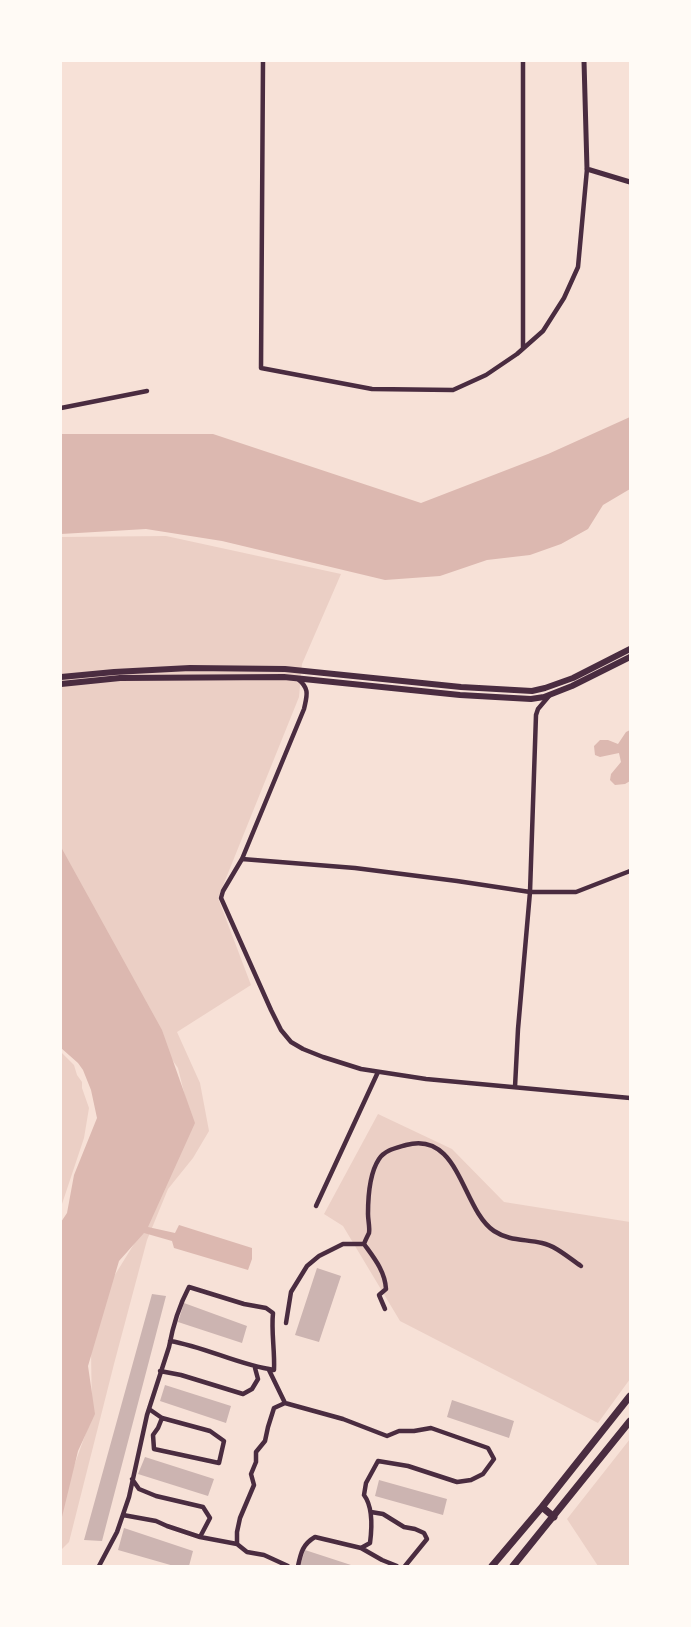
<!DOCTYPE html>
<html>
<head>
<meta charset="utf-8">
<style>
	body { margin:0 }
	#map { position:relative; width:691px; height:1627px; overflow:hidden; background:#f7e1d7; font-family:"Asap Condensed",sans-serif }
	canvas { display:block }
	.frame { position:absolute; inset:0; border:62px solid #fffaf5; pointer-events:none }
</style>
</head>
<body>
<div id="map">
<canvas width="691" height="1627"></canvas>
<div class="frame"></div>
</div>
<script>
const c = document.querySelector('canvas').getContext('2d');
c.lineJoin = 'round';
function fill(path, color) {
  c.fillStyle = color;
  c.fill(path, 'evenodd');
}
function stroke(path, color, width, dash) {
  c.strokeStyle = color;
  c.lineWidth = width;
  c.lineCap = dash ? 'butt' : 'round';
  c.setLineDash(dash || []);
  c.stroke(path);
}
fill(new Path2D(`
	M 166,536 L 341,574 L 302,664 L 299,697 L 218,898 L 251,985 L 177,1032 L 200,1083 L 209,1131 L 193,1158 L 168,1189 L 147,1240 L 114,1364 L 69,1542 L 61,1550 L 61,1502 L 92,1416 L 91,1350 L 108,1286 L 134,1244 L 192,1125 L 178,1068 L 124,992 L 61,863 L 61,537 Z
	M 61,1052 L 74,1065 L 77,1075 L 82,1082 L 82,1088 L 89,1108 L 84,1138 L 61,1207 Z
	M 378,1114 L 452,1149 L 504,1202 L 630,1222 L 630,1379 L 598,1423 L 400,1321 L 343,1226 L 324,1214 Z
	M 630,1439 L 630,1566 L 598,1566 L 567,1519 Z`), '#ebcfc5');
fill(new Path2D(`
	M 630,417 L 630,489 L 603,505 L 588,529 L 561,544 L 530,555 L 487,560 L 440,576 L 385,580 L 222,541 L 146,529 L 61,534 L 61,434 L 213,434 L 421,503 L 548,454 Z
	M 630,730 L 630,781 L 625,784 L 615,785 L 610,780 L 611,774 L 621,762 L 619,753 L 600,757 L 595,755 L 594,746 L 600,740 L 608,740 L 618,744 L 626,732 Z
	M 61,847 L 162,1030 L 195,1123 L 148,1227 L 175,1233 L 179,1225 L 252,1248 L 252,1259 L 248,1270 L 174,1248 L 172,1241 L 144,1233 L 119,1261 L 88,1366 L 95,1414 L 78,1451 L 61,1521 L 61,1222 L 67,1213 L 74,1175 L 97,1118 L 91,1090 L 83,1070 L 78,1063 L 61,1048 Z`), '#dcb8b0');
fill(new Path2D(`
	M 317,1268 L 341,1276 L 319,1342 L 295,1335 Z
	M 152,1294 L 166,1296 L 102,1541 L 84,1540 Z
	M 184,1303 L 247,1326 L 242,1343 L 178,1322 Z
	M 165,1385 L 231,1406 L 226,1423 L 160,1401 Z
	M 452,1400 L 514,1421 L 509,1438 L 447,1417 Z
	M 145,1457 L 214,1479 L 208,1496 L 138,1474 Z
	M 379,1480 L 447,1499 L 443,1515 L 375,1496 Z
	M 124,1528 L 193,1551 L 189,1566 L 174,1566 L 118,1550 Z
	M 305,1550 L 351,1565 L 351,1566 L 300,1566 Z`), '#ccb4b1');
stroke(new Path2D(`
	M 263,61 L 261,368 L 372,389 L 453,390 L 486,375 L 517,354 L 543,331 L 564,298 L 578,267 L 587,169
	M 523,61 L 523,348
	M 61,408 L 147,391
	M 298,679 C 310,689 307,695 304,709 L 242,859 L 223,891 L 221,898 L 271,1010 L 281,1030 L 291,1042 L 303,1049 L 323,1057 L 361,1069 L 426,1079 L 630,1098
	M 242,859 L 355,868 L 457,881 L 530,892 L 576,892 L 630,871
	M 515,1087 L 518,1029 L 530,892 L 536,715 L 538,709 L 549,696
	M 316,1206 L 378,1072
	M 364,1244 C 365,1241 367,1237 369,1233 C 370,1228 368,1220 368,1214 C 368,1197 369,1174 379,1159 C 385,1150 396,1148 406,1145 C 460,1130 462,1210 494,1231 C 509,1241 525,1239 542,1243 C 556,1246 569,1258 581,1266
	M 286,1323 L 291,1292 L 307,1266 L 319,1256 L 343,1244 L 364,1244 C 374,1258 385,1271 386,1289 L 379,1295 L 385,1309
	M 160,1371 L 181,1375 L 243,1394 L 252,1389 L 258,1379 L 255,1368
	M 285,1403 L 343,1419 L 387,1436 L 399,1431 L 414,1431 L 431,1428 L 488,1448 L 494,1459 L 483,1474 L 471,1480 L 457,1482 L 408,1466 L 378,1461 L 366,1483 L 364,1495 C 373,1507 372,1528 370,1543 L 361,1548 L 315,1537 C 303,1544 301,1552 298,1566
	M 149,1409 L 162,1418 L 210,1431 L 224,1441 L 219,1463 L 154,1449 L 153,1435 L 158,1428 L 162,1418
	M 132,1479 L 139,1489 L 156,1496 L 203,1507 L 210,1518 L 200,1537
	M 371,1512 L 383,1514 L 404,1527 L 415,1529 L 424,1533 L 427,1539 L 405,1566
	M 123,1515 L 156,1521 L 167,1526 L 200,1537 L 237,1544 L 237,1532 L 240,1518 L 254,1485 L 251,1474 L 256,1462 L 256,1452 L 265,1441 L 268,1427 L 274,1408 L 285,1403 L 269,1370
	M 237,1544 L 247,1552 L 264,1555 L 288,1566
	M 361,1548 L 382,1560 L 397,1566
	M 99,1566 L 117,1532 L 129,1497 L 147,1415 L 169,1347 C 173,1325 179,1306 189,1287 L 244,1304 L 266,1308 L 273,1313 C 271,1332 275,1351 274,1370 C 238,1365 206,1347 170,1341`), '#4a2c40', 4.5);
stroke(new Path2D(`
	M 584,61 L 587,169 L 630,182`), '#4a2c40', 5);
stroke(new Path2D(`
	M 61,677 L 114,672 L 190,668 L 285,669 L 461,687 L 532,691 L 545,688 L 573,678 L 630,649
	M 61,684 L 120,678 L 284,677 L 460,695 L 531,699 L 544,697 L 572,686 L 630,657`), '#4a2c40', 6);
stroke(new Path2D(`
	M 542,1507 L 554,1517
	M 492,1566 L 542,1507 L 630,1396
	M 513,1566 L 630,1421`), '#4a2c40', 7);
</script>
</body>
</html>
